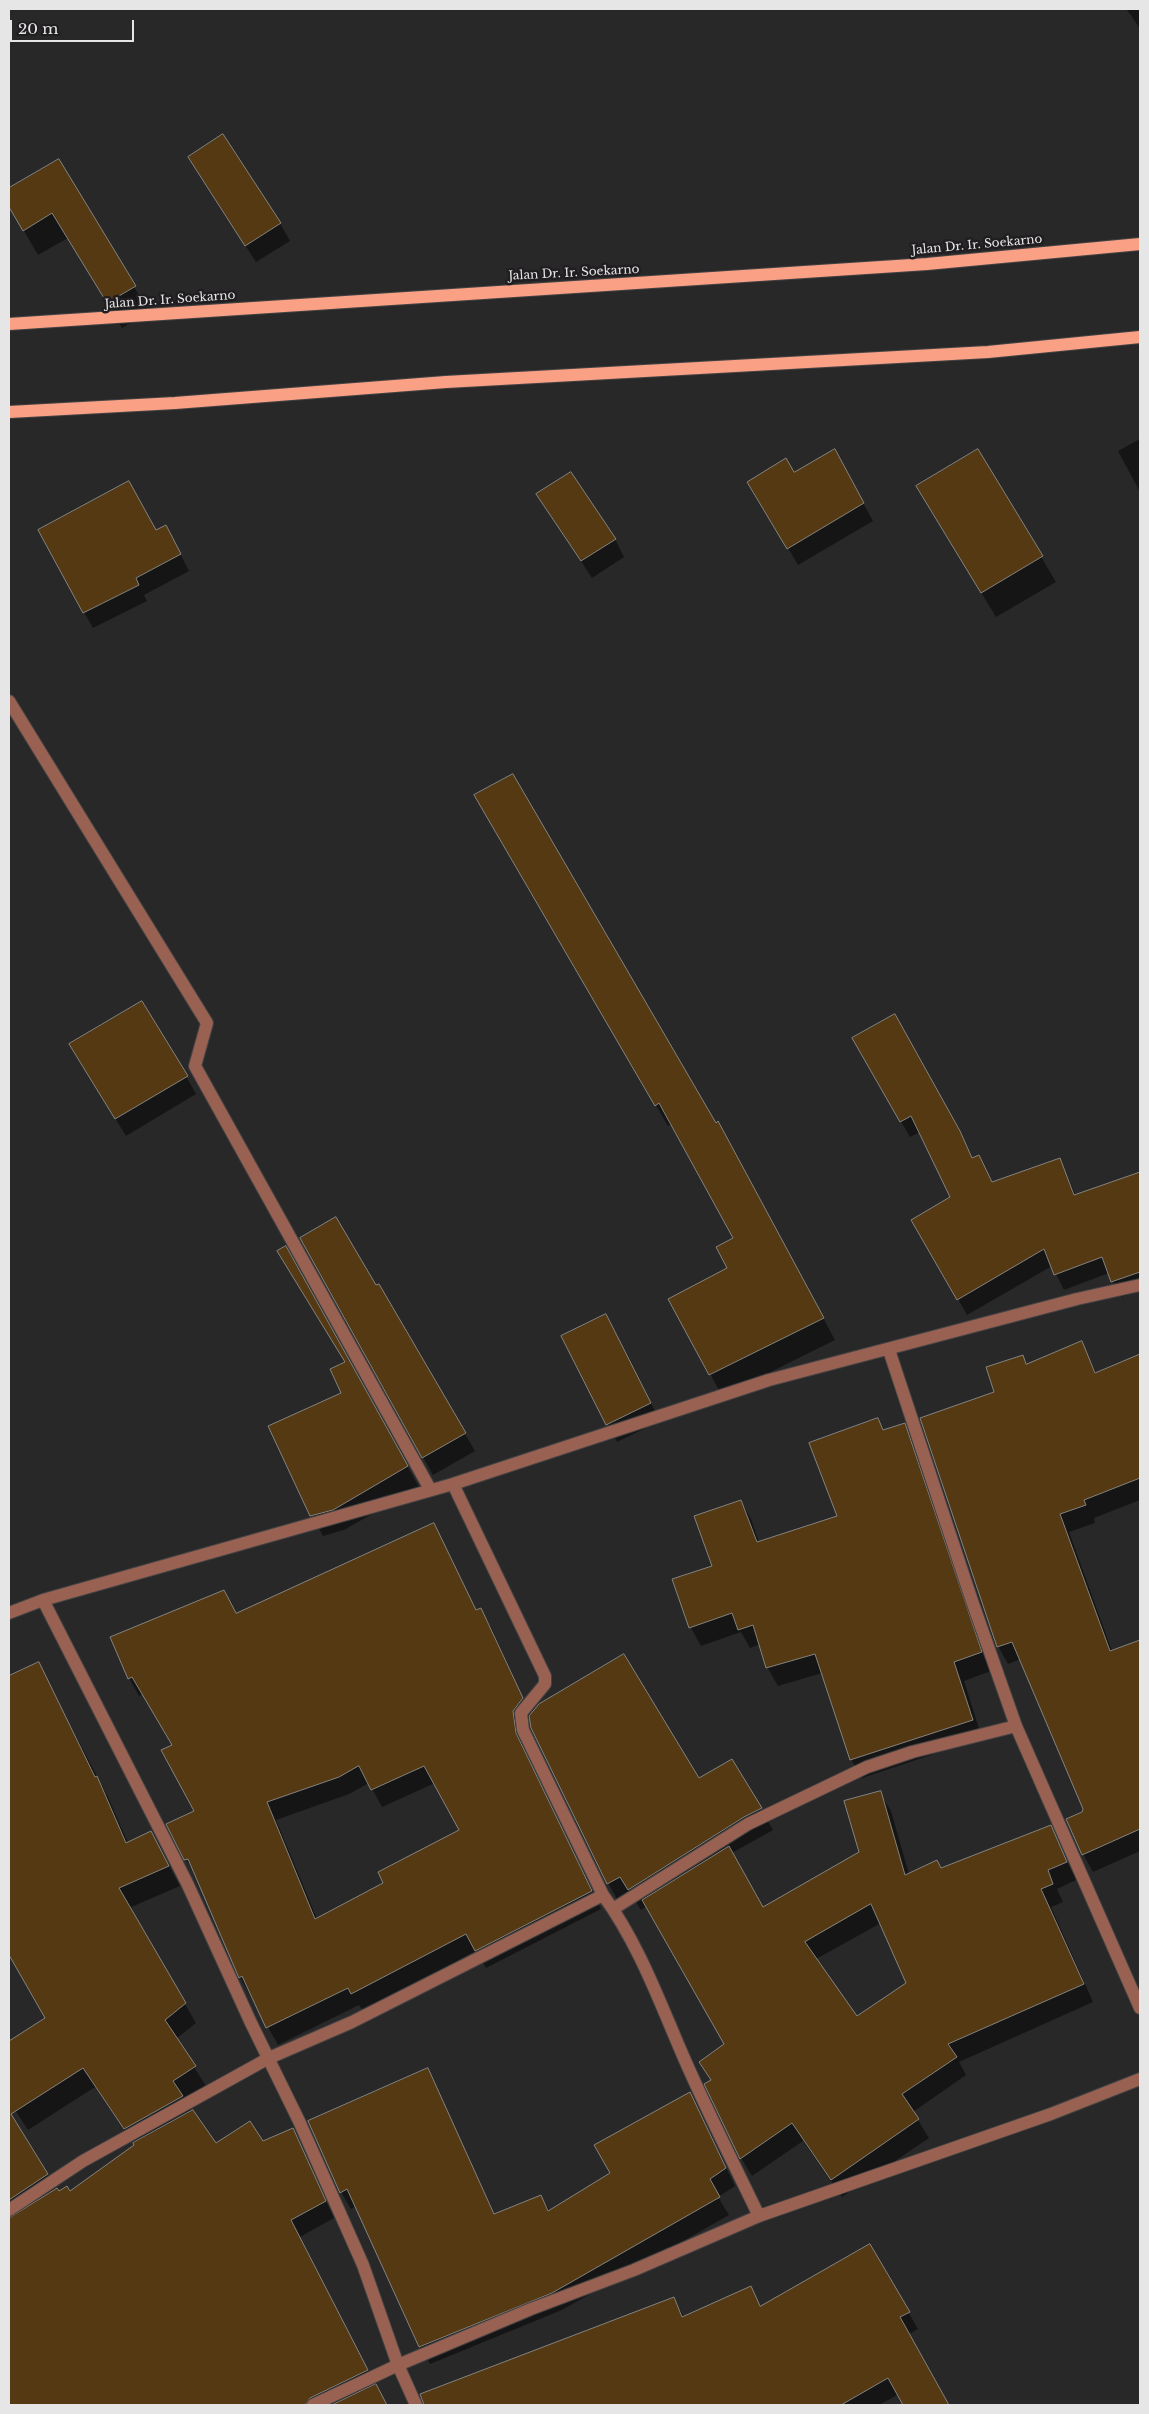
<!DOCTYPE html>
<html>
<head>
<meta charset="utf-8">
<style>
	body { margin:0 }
	#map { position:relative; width:1149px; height:2414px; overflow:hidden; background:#292829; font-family:"Libre Baskerville",serif }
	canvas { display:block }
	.frame { position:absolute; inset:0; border:10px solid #e7e6e7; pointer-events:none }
	.scale { position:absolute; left:10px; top:20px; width:124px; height:22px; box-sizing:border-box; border:2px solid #e7e6e7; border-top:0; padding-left:6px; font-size:15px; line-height:18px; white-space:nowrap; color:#e7e6e7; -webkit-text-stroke:4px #201e20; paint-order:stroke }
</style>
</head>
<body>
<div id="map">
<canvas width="1149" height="2414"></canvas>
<div class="frame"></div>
<div class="scale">20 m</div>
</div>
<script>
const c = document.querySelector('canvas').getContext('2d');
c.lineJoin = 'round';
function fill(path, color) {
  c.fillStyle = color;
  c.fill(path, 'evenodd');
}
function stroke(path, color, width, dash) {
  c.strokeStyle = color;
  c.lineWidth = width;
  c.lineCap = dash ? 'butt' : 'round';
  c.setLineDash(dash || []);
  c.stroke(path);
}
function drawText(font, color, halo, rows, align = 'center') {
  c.font = font + ' "Libre Baskerville",serif';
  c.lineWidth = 5;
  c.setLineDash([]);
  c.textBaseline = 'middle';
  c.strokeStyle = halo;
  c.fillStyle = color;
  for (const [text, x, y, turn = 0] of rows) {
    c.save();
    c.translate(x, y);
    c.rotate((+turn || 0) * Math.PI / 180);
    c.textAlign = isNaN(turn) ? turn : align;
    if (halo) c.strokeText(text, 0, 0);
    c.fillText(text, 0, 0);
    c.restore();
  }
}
fill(new Path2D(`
	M 1126,9 L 1140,9 L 1140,29 L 1130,14 Z
	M 58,160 L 149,312 L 122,328 L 68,238 L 38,255 L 9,205 L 9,190 Z
	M 199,174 L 280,223 L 290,241 L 256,262 Z
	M 1140,439 L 1140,492 L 1118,451 Z
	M 978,450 L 1056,582 L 996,617 L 932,511 Z
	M 844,468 L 873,521 L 798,565 L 749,482 L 794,474 Z
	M 538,495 L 615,539 L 624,557 L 592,578 Z
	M 156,531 L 174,542 L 189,571 L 144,595 L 147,601 L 93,628 L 84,612 Z
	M 476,796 L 730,1144 L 835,1340 L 722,1396 L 670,1299 L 729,1268 L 735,1238 L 672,1124 L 668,1126 Z
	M 894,1016 L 973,1159 L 979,1156 L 993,1183 L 1060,1159 L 1076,1196 L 1140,1174 L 1140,1291 L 1121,1297 L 1109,1273 L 1064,1290 L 1052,1266 L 967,1315 L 913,1220 L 951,1198 L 920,1132 L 910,1137 L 854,1039 Z
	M 81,1062 L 186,1076 L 196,1094 L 126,1136 Z
	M 301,1238 L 376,1287 L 378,1286 L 475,1451 L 433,1475 Z
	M 297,1268 L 419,1487 L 344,1530 L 323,1536 L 312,1515 L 343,1394 L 347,1363 Z
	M 606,1315 L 660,1421 L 617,1442 L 562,1337 Z
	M 1081,1343 L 1097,1374 L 1140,1357 L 1140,1500 L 1094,1518 L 1095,1523 L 1069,1532 L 1112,1651 L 1140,1641 L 1140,1851 L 1093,1872 L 1083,1854 L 1084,1809 L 1021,1659 L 1008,1664 L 998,1646 L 996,1392 L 1022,1356 L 1027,1365 Z
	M 878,1419 L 884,1431 L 904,1424 L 914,1443 L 991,1671 L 964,1681 L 982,1738 L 862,1778 L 851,1759 L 822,1673 L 778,1686 L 767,1667 L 760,1644 L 750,1648 L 741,1632 L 701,1646 L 691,1628 L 674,1580 L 713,1567 L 741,1501 L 751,1519 L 759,1542 L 838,1516 Z
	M 434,1524 L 477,1611 L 481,1610 L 491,1627 L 531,1715 L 699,1780 L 732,1761 L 773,1830 L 732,1853 L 763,1908 L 861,1853 L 880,1793 L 891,1811 L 909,1874 L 941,1870 L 1050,1826 L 1076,1880 L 1057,1889 L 1063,1902 L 1051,1907 L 1093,2002 L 959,2062 L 966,2075 L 913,2112 L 929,2138 L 842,2197 L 803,2141 L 752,2176 L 741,2158 L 711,2081 L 700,2062 L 726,2044 L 647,1906 L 641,1910 L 633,1897 L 620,1904 L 608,1883 L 531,1718 L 523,1729 L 525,1752 L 601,1909 L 486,1968 L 476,1951 L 363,2011 L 359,2005 L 278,2045 L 240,1977 L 197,1876 L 186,1859 L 195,1812 L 174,1745 L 143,1694 L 139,1696 L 129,1678 L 236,1614 ZM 369,1783 L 382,1807 L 435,1783 L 461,1830 L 384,1884 L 317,1919 L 276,1820 L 349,1794 ZM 881,1923 L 908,1983 L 857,2018 L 816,1959 Z
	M 38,1664 L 108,1797 L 128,1843 L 151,1832 L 180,1886 L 129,1908 L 196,2023 L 176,2039 L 206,2086 L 184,2100 L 215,2144 L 263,2143 L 293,2130 L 334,2218 L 300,2237 L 386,2405 L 9,2405 L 9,2126 L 15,2122 L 58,2193 L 69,2192 L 135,2146 L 95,2087 L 28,2130 L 9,2101 L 9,2043 L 47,2018 L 9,1953 L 9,1678 Z
	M 427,2070 L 495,2215 L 541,2196 L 550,2211 L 611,2173 L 690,2093 L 735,2186 L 718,2197 L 729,2215 L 562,2310 L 430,2364 L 420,2347 L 356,2206 L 351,2209 L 341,2192 Z
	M 870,2246 L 918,2329 L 909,2334 L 948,2405 L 905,2405 L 899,2394 L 879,2405 L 446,2405 L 438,2388 L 673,2298 L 684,2317 L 750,2288 L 761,2307 Z`), '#0007');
const building = new Path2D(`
	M 223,134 L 281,223 L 245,246 L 188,157 Z
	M 59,159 L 136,286 L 107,303 L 52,213 L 23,231 L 9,207 L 9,188 Z
	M 835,449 L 864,503 L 787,549 L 747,482 L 786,458 L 794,472 Z
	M 978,449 L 1043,556 L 981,593 L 916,486 Z
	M 571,472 L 616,539 L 581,561 L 536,494 Z
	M 129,481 L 156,530 L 166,525 L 181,554 L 136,578 L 139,585 L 83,613 L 38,530 Z
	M 513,774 L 716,1123 L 718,1121 L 824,1318 L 709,1375 L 668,1299 L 727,1268 L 716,1247 L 733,1238 L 659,1103 L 655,1106 L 474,795 Z
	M 142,1001 L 188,1076 L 115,1119 L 69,1044 Z
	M 895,1014 L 960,1131 L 972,1158 L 979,1155 L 992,1182 L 1060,1158 L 1074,1195 L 1140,1172 L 1140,1272 L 1111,1282 L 1102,1257 L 1054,1275 L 1044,1249 L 957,1300 L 911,1220 L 950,1197 L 911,1116 L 900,1122 L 852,1038 Z
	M 336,1217 L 376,1285 L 379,1284 L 466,1433 L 422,1458 L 300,1238 Z
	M 286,1246 L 408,1466 L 333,1510 L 310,1516 L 268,1426 L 341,1393 L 330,1369 L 345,1362 L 277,1251 Z
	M 606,1314 L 651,1403 L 606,1425 L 561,1336 Z
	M 1082,1341 L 1095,1373 L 1140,1354 L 1140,1478 L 1084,1500 L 1086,1505 L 1060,1514 L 1110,1651 L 1140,1640 L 1140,1829 L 1082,1855 L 1066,1819 L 1082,1812 L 1083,1809 L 1012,1642 L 997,1647 L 920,1418 L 994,1392 L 986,1367 L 1023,1355 L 1026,1364 Z
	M 878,1418 L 883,1430 L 905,1423 L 982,1652 L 954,1662 L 973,1720 L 850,1760 L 815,1654 L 766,1668 L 753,1625 L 738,1630 L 732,1613 L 689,1628 L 672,1579 L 712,1566 L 694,1516 L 741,1500 L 757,1542 L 837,1516 L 809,1443 Z
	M 434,1523 L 476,1610 L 481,1608 L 523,1698 L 513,1711 L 516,1733 L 592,1891 L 475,1951 L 466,1934 L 351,1994 L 348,1988 L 266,2028 L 242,1976 L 239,1978 L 188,1859 L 184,1860 L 166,1824 L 194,1811 L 161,1750 L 172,1745 L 132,1677 L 128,1679 L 110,1637 L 224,1590 L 236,1613 ZM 359,1766 L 371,1790 L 424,1766 L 459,1830 L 378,1872 L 383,1883 L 315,1919 L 267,1802 L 339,1777 Z
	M 624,1654 L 699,1778 L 732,1759 L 762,1808 L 744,1817 L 628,1890 L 620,1877 L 607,1884 L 531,1728 L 529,1716 L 539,1704 Z
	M 39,1662 L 95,1777 L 97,1776 L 126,1843 L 151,1831 L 169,1866 L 119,1888 L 186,2003 L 165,2020 L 196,2066 L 173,2081 L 183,2096 L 124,2129 L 83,2068 L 11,2114 L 48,2174 L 9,2200 L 9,2041 L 45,2018 L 9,1955 L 9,1676 Z
	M 881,1791 L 905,1875 L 937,1860 L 941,1868 L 1051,1825 L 1067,1862 L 1048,1870 L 1053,1884 L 1041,1889 L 1084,1984 L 948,2044 L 957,2057 L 902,2094 L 919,2119 L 831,2180 L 792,2123 L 740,2159 L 704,2084 L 711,2080 L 699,2062 L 724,2044 L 642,1900 L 729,1846 L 763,1907 L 859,1852 L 844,1801 ZM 871,1904 L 906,1983 L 857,2016 L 805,1942 Z
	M 428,2068 L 494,2214 L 541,2195 L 548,2211 L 610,2173 L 594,2145 L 690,2092 L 726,2168 L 710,2179 L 720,2197 L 552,2293 L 419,2347 L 347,2189 L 340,2193 L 308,2121 Z
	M 193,2110 L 216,2143 L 250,2121 L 263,2141 L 293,2128 L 326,2201 L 291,2220 L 368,2370 L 310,2398 L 305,2405 L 9,2405 L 9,2218 L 57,2188 L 59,2191 L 67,2186 L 70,2191 L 134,2145 L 133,2143 Z
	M 870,2244 L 910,2312 L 900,2317 L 949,2405 L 903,2405 L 888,2378 L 841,2405 L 424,2405 L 420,2394 L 674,2297 L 682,2317 L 751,2286 L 760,2306 Z
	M 376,2384 L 387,2405 L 332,2405 Z`);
fill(building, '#543912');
stroke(building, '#848380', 1);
const minor = new Path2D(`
	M 9,701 L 207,1023 L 195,1066 L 430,1489
	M 889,1350 L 972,1601 L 1016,1726 L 1140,2008
	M 453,1484 L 545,1676 L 545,1684 L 521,1713 L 523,1730 L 603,1895 C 639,1944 660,2003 684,2058 C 707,2111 734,2164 759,2216
	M 43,1600 L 187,1883 L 251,2023 L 299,2121 L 363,2265 L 398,2365 L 416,2405
	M 9,1613 L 43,1600 L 453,1484 L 769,1380 L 1077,1299 L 1140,1285
	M 613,1909 L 748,1824 L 867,1767 L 912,1752 L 1016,1726
	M 9,2210 L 83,2161 L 269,2058 L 352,2022 L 603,1895
	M 313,2405 L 398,2365 L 531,2309 L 634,2270 L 759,2216 L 1051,2114 L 1140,2079`);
const major = new Path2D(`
	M 9,324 L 927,264 L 1140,244
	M 9,412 L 175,403 L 446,382 L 988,352 L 1140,337`);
stroke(minor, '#444344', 14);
stroke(major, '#444344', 14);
stroke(minor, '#986151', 12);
stroke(major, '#faa085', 12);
drawText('12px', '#e7e6e7', '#201e20', [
	["Jalan Dr. Ir. Soekarno",977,245,-5],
	["Jalan Dr. Ir. Soekarno",574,273,-3],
	["Jalan Dr. Ir. Soekarno",170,300,-4]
]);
</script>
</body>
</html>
